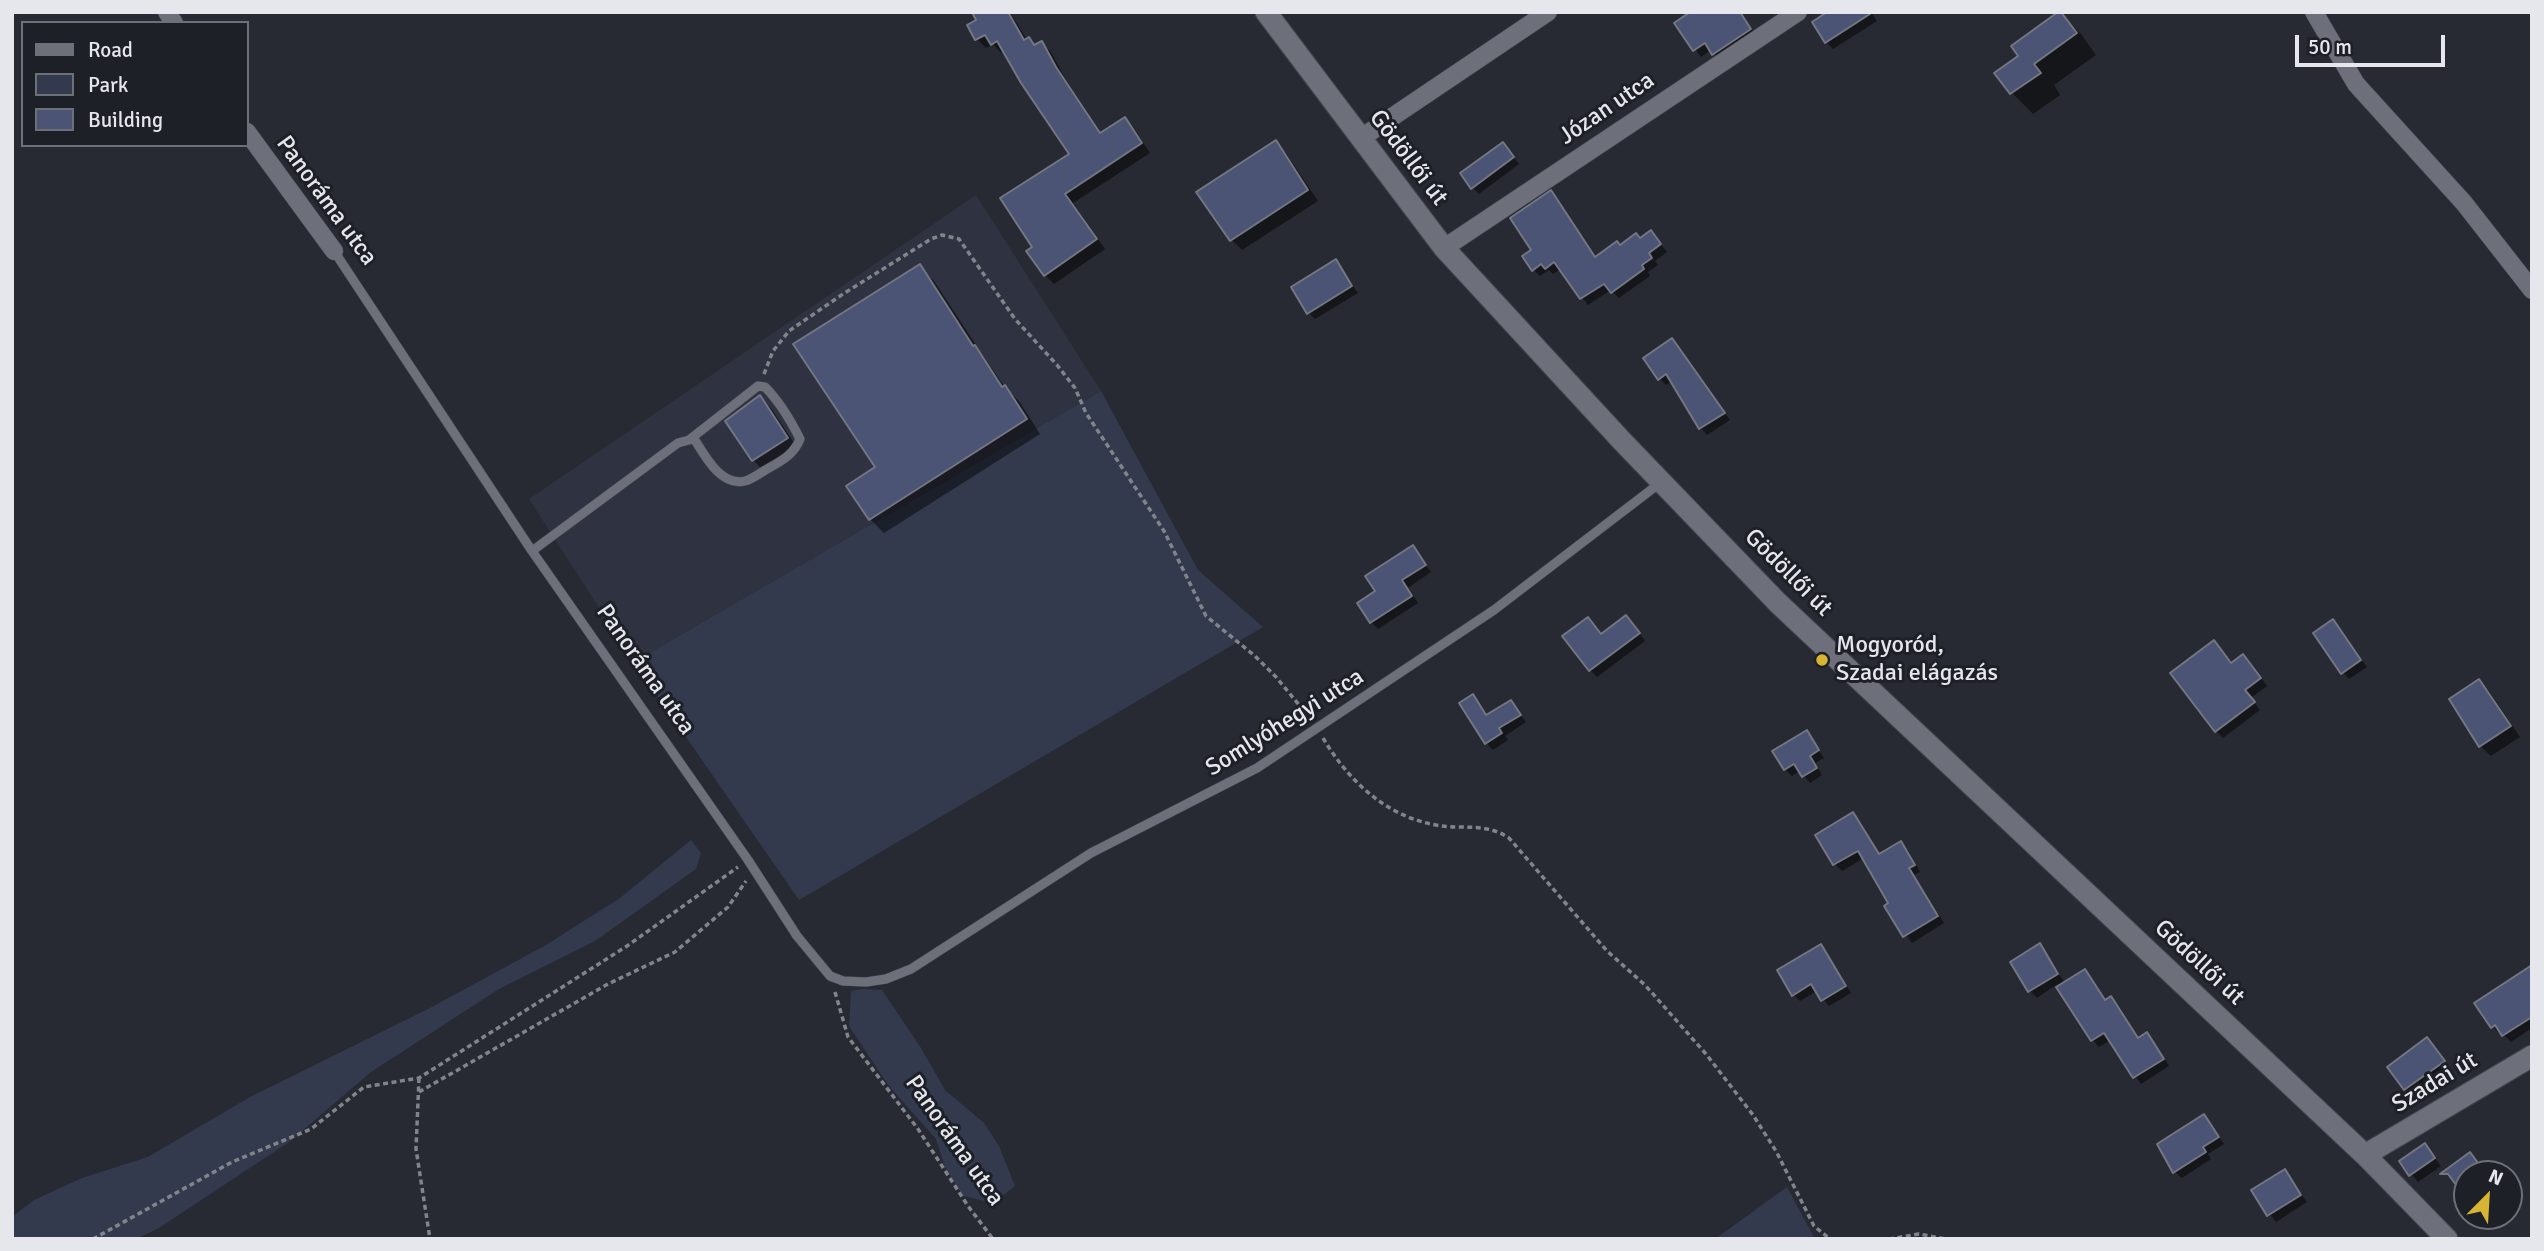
<!DOCTYPE html>
<html>
<head>
<meta charset="utf-8">
<style>
	body { margin:0 }
	#map { position:relative; width:2544px; height:1251px; overflow:hidden; background:#272a32; font-family:Signika,sans-serif }
	canvas { display:block }
	.frame { position:absolute; inset:0; border:14px solid #e5e7ed; pointer-events:none }
	.legend { position:absolute; left:21px; top:21px; width:228px; height:126px; box-sizing:border-box; background:#1e2028; border:2px solid #6e7077; margin:0; padding:9px 12px; list-style:none; font-size:21px; color:#e5e7ed }
	.legend li { display:flex; align-items:center; gap:14px; height:35px }
	.legend b { width:35px; border:2px solid #6e7077 }
	.north { position:absolute; left:2453px; top:1160px; width:70px; height:70px; box-sizing:border-box; background:#1e2028; border:2px solid #6e7077; border-radius:50%; rotate:24deg; font-size:19px; font-weight:700; line-height:28px; text-align:center; color:#e5e7ed }
	.north::after { content:''; display:block; margin:auto; width:24px; height:32px; background:#d7b434; clip-path:polygon(50% 0,100% 100%,50% 72%,0 100%) }
	.scale { position:absolute; left:2295px; top:35px; width:150px; height:32px; box-sizing:border-box; border:4px solid #e5e7ed; border-top:0; padding-left:9px; font-size:21px; line-height:24px; white-space:nowrap; color:#e5e7ed; -webkit-text-stroke:5px #1e2028; paint-order:stroke }
</style>
</head>
<body>
<div id="map">
<canvas width="2544" height="1251"></canvas>
<div class="frame"></div>
<ul class="legend">
<li><b style="height:9px;background:#6d707a"></b>Road</li>
<li><b style="height:19px;background:#343a4e"></b>Park</li>
<li><b style="height:19px;background:#4b5474"></b>Building</li>
</ul>
<div class="north">N</div>
<div class="scale">50 m</div>
</div>
<script>
const c = document.querySelector('canvas').getContext('2d');
c.lineJoin = 'round';
function fill(path, color) {
  c.fillStyle = color;
  c.fill(path, 'evenodd');
}
function stroke(path, color, width, dash) {
  c.strokeStyle = color;
  c.lineWidth = width;
  c.lineCap = dash ? 'butt' : 'round';
  c.setLineDash(dash || []);
  c.stroke(path);
}
function drawText(font, color, halo, rows, align = 'center') {
  c.font = font + ' Signika,sans-serif';
  c.lineWidth = 6;
  c.setLineDash([]);
  c.textBaseline = 'middle';
  c.strokeStyle = halo;
  c.fillStyle = color;
  for (const [text, x, y, turn = 0] of rows) {
    c.save();
    c.translate(x, y);
    c.rotate((+turn || 0) * Math.PI / 180);
    c.textAlign = isNaN(turn) ? turn : align;
    if (halo) c.strokeText(text, 0, 0);
    c.fillText(text, 0, 0);
    c.restore();
  }
}
fill(new Path2D(`
	M 976,195 L 1101,391 L 634,662 L 529,499 Z`), '#2f3240');
fill(new Path2D(`
	M 1101,391 L 1198,570 L 1263,627 L 799,900 L 634,662 Z
	M 691,840 L 701,853 L 696,869 L 595,941 L 499,989 L 371,1072 L 289,1142 L 159,1228 L 136,1239 L 12,1239 L 12,1217 L 34,1200 L 82,1178 L 148,1157 L 250,1097 L 430,1008 L 546,945 L 620,898 Z
	M 862,989 L 882,990 L 921,1048 L 945,1090 L 984,1123 L 999,1146 L 1015,1186 L 993,1203 L 963,1196 L 945,1167 L 936,1139 L 889,1086 L 849,1026 L 851,991 Z
	M 1787,1187 L 1815,1239 L 1715,1239 Z`), '#343a4e');
fill(new Path2D(`
	M 974,12 L 1010,12 L 1027,40 L 1029,39 L 1036,46 L 1042,43 L 1051,52 L 1065,78 L 1102,134 L 1125,119 L 1134,128 L 1150,153 L 1073,203 L 1105,249 L 1054,284 L 1045,275 L 1034,248 L 1071,154 L 1005,51 L 1001,53 L 993,44 L 986,48 L 977,39 L 978,21 Z
	M 1686,12 L 1740,12 L 1757,36 L 1721,60 L 1711,50 L 1701,57 L 1677,24 L 1688,16 Z
	M 1871,12 L 1877,21 L 1833,49 L 1826,42 Z
	M 2060,13 L 2081,34 L 2096,55 L 2054,85 L 2060,95 L 2033,114 L 2012,93 L 1997,73 L 2020,57 Z
	M 1275,142 L 1286,153 L 1318,201 L 1242,250 L 1232,240 Z
	M 1509,151 L 1519,164 L 1479,194 L 1472,187 Z
	M 1551,192 L 1596,258 L 1641,240 L 1651,232 L 1667,252 L 1655,261 L 1658,265 L 1648,272 L 1650,276 L 1619,298 L 1611,290 L 1588,305 L 1561,269 L 1553,274 L 1549,270 L 1540,276 L 1533,269 L 1534,250 Z
	M 1335,262 L 1358,293 L 1315,319 L 1309,313 Z
	M 920,267 L 934,281 L 982,354 L 1006,389 L 1019,401 L 1040,434 L 884,533 L 870,519 L 878,467 Z
	M 1672,340 L 1730,420 L 1707,435 L 1701,428 L 1672,381 L 1666,385 L 1659,378 Z
	M 760,397 L 771,408 L 798,449 L 764,471 L 753,460 Z
	M 1412,547 L 1431,572 L 1408,588 L 1418,603 L 1378,629 L 1371,622 L 1378,592 Z
	M 2333,621 L 2367,667 L 2349,679 L 2343,672 Z
	M 1633,624 L 1645,641 L 1597,677 L 1590,670 L 1602,635 Z
	M 2250,663 L 2267,686 L 2251,698 L 2260,710 L 2223,738 L 2216,731 L 2232,665 Z
	M 2478,681 L 2489,691 L 2520,737 L 2491,756 L 2480,746 Z
	M 1473,696 L 1488,716 L 1510,702 L 1526,722 L 1505,736 L 1508,740 L 1493,750 L 1486,743 Z
	M 1807,733 L 1824,758 L 1815,763 L 1822,775 L 1810,783 L 1800,771 L 1792,776 L 1785,769 Z
	M 1853,814 L 1860,821 L 1880,855 L 1901,844 L 1908,850 L 1920,872 L 1914,875 L 1944,923 L 1912,943 L 1886,906 L 1890,904 L 1864,858 L 1842,871 L 1835,864 L 1817,835 Z
	M 1820,946 L 1827,953 L 1851,993 L 1829,1006 L 1817,991 L 1800,1001 L 1794,995 Z
	M 2040,946 L 2065,983 L 2085,971 L 2107,1002 L 2111,999 L 2118,1005 L 2139,1039 L 2146,1034 L 2153,1041 L 2169,1066 L 2141,1084 L 2111,1040 L 2099,1047 L 2093,1040 L 2056,985 L 2037,998 L 2030,991 Z
	M 2532,967 L 2532,1028 L 2511,1042 L 2501,1032 L 2499,1033 L 2494,1028 L 2503,1021 Z
	M 2434,1046 L 2450,1068 L 2412,1096 L 2389,1067 Z
	M 2204,1116 L 2224,1144 L 2208,1154 L 2211,1159 L 2182,1178 L 2175,1172 Z
	M 2425,1145 L 2441,1166 L 2418,1182 L 2401,1162 Z
	M 2285,1171 L 2307,1202 L 2276,1222 L 2253,1191 Z`), '#0007');
const building = new Path2D(`
	M 972,12 L 1008,12 L 1024,40 L 1029,37 L 1034,45 L 1042,41 L 1056,67 L 1100,133 L 1125,117 L 1142,143 L 1065,194 L 1097,239 L 1044,276 L 1026,251 L 1032,247 L 1000,198 L 1069,154 L 1021,83 L 997,41 L 991,45 L 985,35 L 975,40 L 967,25 L 976,20 Z
	M 1690,12 L 1740,12 L 1751,29 L 1712,55 L 1705,43 L 1693,51 L 1674,23 Z
	M 1827,12 L 1873,12 L 1825,43 L 1812,22 Z
	M 2058,12 L 2061,12 L 2077,33 L 2034,64 L 2041,73 L 2010,94 L 1994,73 L 2018,56 L 2011,46 Z
	M 1276,140 L 1308,190 L 1230,241 L 1196,192 Z
	M 1503,142 L 1514,157 L 1471,189 L 1460,173 Z
	M 1551,190 L 1595,257 L 1617,241 L 1620,245 L 1636,233 L 1640,238 L 1651,230 L 1661,244 L 1649,253 L 1652,258 L 1642,265 L 1644,269 L 1611,293 L 1604,284 L 1580,299 L 1554,262 L 1545,269 L 1541,264 L 1532,271 L 1522,256 L 1531,250 L 1510,218 Z
	M 1336,259 L 1352,286 L 1307,314 L 1291,287 Z
	M 920,264 L 973,346 L 975,345 L 1002,387 L 1005,385 L 1027,419 L 869,520 L 846,486 L 875,467 L 793,344 Z
	M 1672,338 L 1725,413 L 1699,429 L 1666,374 L 1658,380 L 1643,358 Z
	M 760,395 L 788,438 L 752,461 L 725,421 Z
	M 1413,545 L 1426,565 L 1402,580 L 1412,596 L 1370,623 L 1357,603 L 1375,591 L 1365,576 Z
	M 1626,615 L 1640,633 L 1589,671 L 1562,636 L 1588,617 L 1601,634 Z
	M 2333,619 L 2361,660 L 2341,674 L 2313,633 Z
	M 2214,640 L 2231,663 L 2243,654 L 2261,678 L 2245,690 L 2255,702 L 2215,732 L 2170,673 Z
	M 2479,679 L 2511,726 L 2479,747 L 2449,699 Z
	M 1473,694 L 1486,715 L 1511,700 L 1521,715 L 1499,728 L 1502,733 L 1485,744 L 1459,703 Z
	M 1807,730 L 1819,750 L 1810,756 L 1817,768 L 1802,777 L 1794,764 L 1784,770 L 1772,751 Z
	M 1853,812 L 1879,854 L 1901,841 L 1915,865 L 1909,868 L 1938,916 L 1903,937 L 1884,906 L 1888,903 L 1858,851 L 1833,865 L 1815,835 Z
	M 2040,943 L 2058,974 L 2028,992 L 2010,962 Z
	M 1821,944 L 1846,986 L 1821,1001 L 1811,984 L 1792,996 L 1777,970 Z
	M 2532,965 L 2532,1017 L 2502,1036 L 2495,1025 L 2491,1028 L 2474,1003 Z
	M 2085,969 L 2105,1000 L 2111,996 L 2138,1038 L 2147,1032 L 2164,1059 L 2133,1078 L 2104,1033 L 2091,1041 L 2056,987 Z
	M 2427,1037 L 2445,1061 L 2404,1090 L 2387,1067 Z
	M 2204,1114 L 2219,1137 L 2203,1147 L 2206,1152 L 2173,1173 L 2157,1144 Z
	M 2425,1143 L 2435,1158 L 2409,1176 L 2399,1161 Z
	M 2470,1152 L 2486,1174 L 2467,1174 L 2467,1200 L 2448,1174 L 2440,1174 Z
	M 2285,1169 L 2301,1195 L 2267,1216 L 2251,1190 Z`);
fill(building, '#4b5474');
stroke(building, '#747781', 2);
const lane = new Path2D(`
	M 334,251 L 532,551 L 748,860 L 797,936 L 830,976 L 843,981 L 866,982 L 886,979 L 911,969 L 1091,853 L 1257,768 L 1494,610 L 1660,483
	M 532,551 L 678,443 L 689,440 L 758,386 L 765,387 C 780,402 790,419 800,439 C 794,454 783,460 769,468 C 761,472 753,479 745,481 C 720,487 704,454 693,437`);
const street = new Path2D(`
	M 167,12 L 174,23
	M 2314,12 L 2356,84 L 2464,203 L 2532,290
	M 247,132 L 334,251
	M 1361,138 L 1548,12
	M 1444,248 L 1798,12`);
const secondary = new Path2D(`
	M 1266,12 L 1444,248 L 1622,441 L 1778,603 L 2365,1155 L 2447,1239
	M 2365,1155 L 2532,1056`);
stroke(lane, '#43454d', 10);
stroke(street, '#43454d', 19);
stroke(secondary, '#43454d', 23);
stroke(new Path2D(`
	M 764,374 L 773,351 L 789,331 L 843,294 L 931,239 L 942,235 L 959,239 L 1015,319 L 1057,365 L 1075,388 L 1086,413 L 1164,531 L 1206,616 L 1255,656 L 1276,677 L 1309,717
	M 1323,738 C 1348,780 1385,816 1436,825 C 1463,830 1485,822 1509,838 L 1607,951 L 1645,985 L 1706,1054 L 1753,1115 L 1776,1151 L 1814,1226 L 1830,1239
	M 835,992 L 848,1037 L 918,1129 L 968,1206 L 993,1239
	M 419,1078 L 416,1149 L 430,1239
	M 419,1092 L 608,984 L 675,952 L 728,907 L 746,881
	M 93,1239 L 232,1162 L 311,1129 L 364,1087 L 419,1078 L 627,946 L 738,867
	M 1889,1239 L 1919,1234 L 1946,1239`), '#82848b', 3.5, [5, 3.5]);
stroke(lane, '#6d707a', 9);
stroke(street, '#6d707a', 18);
stroke(secondary, '#6d707a', 21);
for (const [x, y, r, color] of [
	[1822,660,7,"#d7b434"]
]) {
  const dot = new Path2D();
  dot.arc(x, y, r, 0, 2 * Math.PI);
  c.fillStyle = color;
  c.fill(dot);
  stroke(dot, '#1e2028', 2.5);
}
drawText('24px', '#e5e7ed', '#1e2028', [
	["Józan utca",1607,109,-34],
	["Gödöllői út",1408,158,53],
	["Panoráma utca",326,201,54],
	["Gödöllői út",1788,573,45],
	["Panoráma utca",645,670,55],
	["Somlyóhegyi utca",1285,723,-32],
	["Gödöllői út",2199,963,43],
	["Szadai út",2435,1083,-31],
	["Panoráma utca",954,1141,55]
]);
drawText('24px', '#e5e7ed', '#1e2028', [
	["Mogyoród,",1836,646],
	["Szadai elágazás",1836,674]
], 'left');
</script>
</body>
</html>
